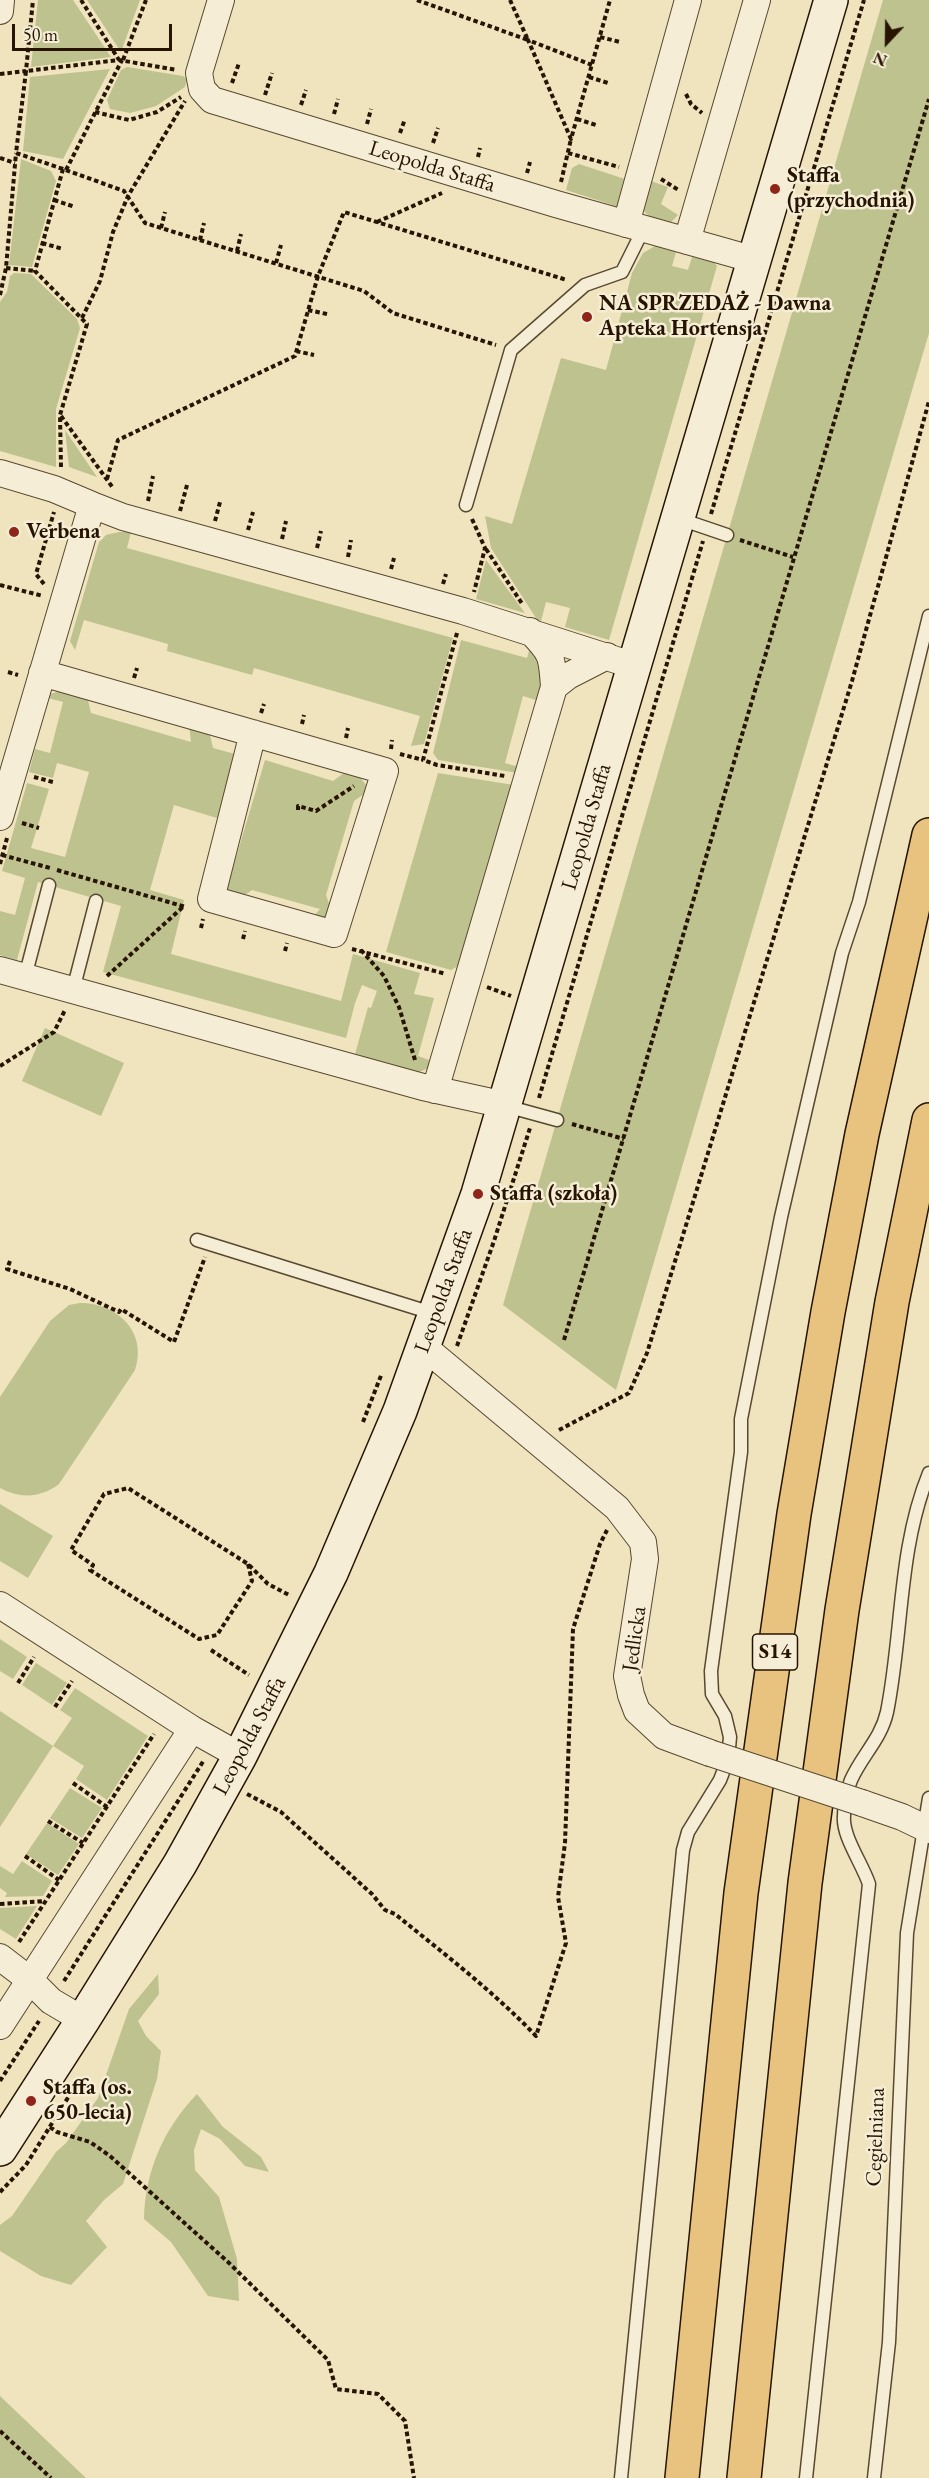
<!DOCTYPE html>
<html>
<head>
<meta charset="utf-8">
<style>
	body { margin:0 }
	#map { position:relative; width:929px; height:2478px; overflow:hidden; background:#efe4be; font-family:"EB Garamond",serif }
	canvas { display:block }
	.north { position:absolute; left:857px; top:12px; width:60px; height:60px; -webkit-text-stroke:4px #f5edd5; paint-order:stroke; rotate:202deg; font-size:16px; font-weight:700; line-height:24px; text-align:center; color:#261401 }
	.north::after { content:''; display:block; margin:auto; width:21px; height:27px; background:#261401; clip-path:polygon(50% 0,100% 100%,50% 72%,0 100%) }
	.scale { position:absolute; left:12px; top:24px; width:160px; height:27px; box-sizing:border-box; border:3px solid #261401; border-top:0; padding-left:8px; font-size:18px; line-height:21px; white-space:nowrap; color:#261401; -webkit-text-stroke:4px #f5edd5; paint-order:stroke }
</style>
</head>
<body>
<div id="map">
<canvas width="929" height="2478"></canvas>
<div class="north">N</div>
<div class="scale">50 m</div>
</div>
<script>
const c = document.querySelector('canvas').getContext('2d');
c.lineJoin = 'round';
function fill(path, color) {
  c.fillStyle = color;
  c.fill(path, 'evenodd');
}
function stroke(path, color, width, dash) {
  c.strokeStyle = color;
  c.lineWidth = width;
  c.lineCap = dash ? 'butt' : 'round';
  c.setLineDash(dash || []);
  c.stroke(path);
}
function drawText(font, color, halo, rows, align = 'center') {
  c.font = font + ' "EB Garamond",serif';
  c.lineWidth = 5;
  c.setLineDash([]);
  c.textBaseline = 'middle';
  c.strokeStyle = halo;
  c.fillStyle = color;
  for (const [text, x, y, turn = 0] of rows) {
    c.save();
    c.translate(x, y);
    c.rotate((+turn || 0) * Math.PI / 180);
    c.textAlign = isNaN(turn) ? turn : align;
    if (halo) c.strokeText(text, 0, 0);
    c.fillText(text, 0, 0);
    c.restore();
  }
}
fill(new Path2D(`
	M 38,0 L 73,0 L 111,57 L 31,67 Z
	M 87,0 L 140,0 L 121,52 Z
	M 883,0 L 929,0 L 929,333 L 616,1390 L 503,1305 Z
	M 127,67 L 183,76 L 187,79 L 185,87 L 156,106 L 130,113 L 110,109 L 107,100 L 121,70 Z
	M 110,69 L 63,159 L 23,151 L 30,77 Z
	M 21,159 L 51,171 L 56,181 L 32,267 L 9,265 Z
	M 579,164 L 631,181 L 622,208 L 566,190 L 572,168 Z
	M 648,180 L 668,187 L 661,204 L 678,215 L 671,222 L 649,216 L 640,207 Z
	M 655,246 L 676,252 L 672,266 L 688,270 L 692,257 L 713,262 L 717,266 L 609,640 L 565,627 L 570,608 L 546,602 L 541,621 L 536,618 L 491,548 L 485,516 L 512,524 L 561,358 L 606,370 L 632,273 L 643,253 Z
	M 14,273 L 31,274 L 77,319 L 80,328 L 56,409 L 56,467 L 0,451 L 0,302 L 7,292 L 10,276 Z
	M 65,430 L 97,477 L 69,467 Z
	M 119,532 L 131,532 L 127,548 L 453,638 L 424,744 L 411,746 L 420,716 L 254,668 L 252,675 L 167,651 L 168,644 L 84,620 L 75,650 L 70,641 L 99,542 L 106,535 Z
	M 486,560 L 525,613 L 476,599 Z
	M 461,640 L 527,658 L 531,643 L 546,662 L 539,701 L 523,696 L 505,763 L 519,767 L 518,773 L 438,760 L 433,753 Z
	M 61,691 L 87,696 L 91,713 L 191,742 L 189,724 L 209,730 L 213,748 L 235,754 L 217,818 L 174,805 L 150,890 L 184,900 L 171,954 L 341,1001 L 353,954 L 420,973 L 414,994 L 434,998 L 418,1056 L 432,1061 L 429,1068 L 412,1075 L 354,1058 L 368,1007 L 371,1008 L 377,991 L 362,985 L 355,1003 L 346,1038 L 103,972 L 121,906 L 38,882 L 17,960 L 0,955 L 0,911 L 15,915 L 25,878 L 2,871 L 27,783 L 49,789 L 31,848 L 65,857 L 89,772 L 57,763 L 53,778 L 29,772 L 35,749 L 50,753 L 63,702 L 48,698 L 50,694 Z
	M 265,760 L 333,781 L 352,767 L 370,790 L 354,801 L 326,895 L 332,912 L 324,922 L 308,922 L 320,909 L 252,890 L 235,902 L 228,900 L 223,879 L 229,881 Z
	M 438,773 L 514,785 L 460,965 L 451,970 L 386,952 Z
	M 45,1028 L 124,1063 L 101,1116 L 22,1081 Z
	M 80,1303 C 117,1303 148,1332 135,1370 L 59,1484 C 41,1498 20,1499 0,1488 L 0,1397 L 50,1321 L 69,1305 Z
	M 0,1504 L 53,1536 L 28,1578 L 0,1561 Z
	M 0,1639 L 27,1657 L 13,1679 L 0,1671 Z
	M 36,1663 L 67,1683 L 52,1705 L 22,1685 Z
	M 75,1688 L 148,1736 L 107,1800 L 76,1779 L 84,1766 L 53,1746 L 0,1827 L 0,1711 L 53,1746 L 72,1718 L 60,1710 Z
	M 70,1788 L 102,1808 L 82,1838 L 50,1818 Z
	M 47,1823 L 79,1844 L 58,1875 L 26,1854 Z
	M 22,1861 L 52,1881 L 43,1896 L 5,1897 L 7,1893 L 0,1888 L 0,1866 L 13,1874 Z
	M 37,1906 L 16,1939 L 0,1929 L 0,1908 Z
	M 158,1974 L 159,1994 L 138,2021 L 146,2036 L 161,2051 L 157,2079 L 123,2184 L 104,2200 L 86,2221 L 107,2247 L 71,2285 L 41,2276 L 0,2251 L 0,2225 L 12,2216 L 56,2152 L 66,2143 L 98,2098 L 129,2009 Z
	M 197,2094 L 223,2127 L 261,2157 L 269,2172 L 245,2166 L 220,2139 L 201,2129 L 194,2150 L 195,2170 L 219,2197 L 237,2259 L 239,2301 L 208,2296 L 171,2242 L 144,2219 C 145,2171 164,2128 197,2094 Z
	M 0,2396 L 86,2478 L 0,2478 Z`), '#bec28e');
const lane = new Path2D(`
	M 466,505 L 511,350 L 585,285 L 622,272 L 639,238 L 641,228
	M 680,519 L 727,535
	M 25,977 L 49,885
	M 73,990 L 96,901
	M 506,1106 L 557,1120
	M 197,1240 L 435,1314
	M 621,2478 L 683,1850 L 688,1832 L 720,1780 L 728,1759 L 730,1737 L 725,1716 L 712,1694 L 711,1671 L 741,1452 L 741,1419 L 781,1217 L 842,953 L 859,902 L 929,616
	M 806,2478 L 869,1884 C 862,1863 842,1836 844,1816 C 844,1805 847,1790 851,1780 C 862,1755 881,1739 887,1712 C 903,1632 898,1549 929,1473
	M 874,2478 L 889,2342 L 907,1933 L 929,1798`);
const street = new Path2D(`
	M 221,0 L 199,73 L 202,89 L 212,100 L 556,204 L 755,260
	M 0,11 L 1,0
	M 626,224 L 688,0
	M 687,241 L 757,0
	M 0,473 L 54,489 L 92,505
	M 42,673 L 385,771 L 334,934 L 211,899 L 253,733
	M 554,687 L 568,676 L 607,656
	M 0,817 L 92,505 L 123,517 L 463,611 L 635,666
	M 0,970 L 423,1087 L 505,1105
	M 435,1090 L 554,687 C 552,656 552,653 530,631
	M 424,1347 L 617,1508 L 643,1542 L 645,1559 L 627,1676 L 631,1695 L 637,1711 L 664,1736 L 710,1753
	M 0,1605 L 192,1729 L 240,1756
	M 862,1803 L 902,1817 L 929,1830
	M 0,1957 L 30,1980 L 51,2001 L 83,2020
	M 0,2026 L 192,1729`);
const secondary = new Path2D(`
	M 0,2149 L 83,2020 L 180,1864 L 240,1756 L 331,1573 L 400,1411 L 478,1194 L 831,0`);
const highway = new Path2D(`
	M 682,2478 L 741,1893 L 794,1514 L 828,1312 L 862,1134 L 929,835
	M 744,2478 L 805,1883 L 842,1610 L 892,1302 L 929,1120`);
stroke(lane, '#584830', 15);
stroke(street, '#584830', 28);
stroke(secondary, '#261401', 36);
stroke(highway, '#261401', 36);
stroke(new Path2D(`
	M 81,0 L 119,60
	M 417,0 L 528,40 L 510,0
	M 600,37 L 620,42
	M 123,60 L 146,0
	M 592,65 L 528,40 L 571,139 L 610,0
	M 0,74 L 26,71 L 33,0
	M 589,77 L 608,83
	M 232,83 L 239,63
	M 686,94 L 691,104 L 702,113
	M 265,95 L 272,73
	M 301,105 L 306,90
	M 95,112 L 129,120 L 157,112 L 181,97
	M 334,114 L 338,99
	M 577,119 L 596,125
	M 367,124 L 371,109
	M 400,133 L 405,119
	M 433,143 L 438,128
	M 568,153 L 619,167
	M 478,157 L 480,148
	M 0,158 L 15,163
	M 63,169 L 16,153 L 26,71 L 119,60 L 177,70
	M 66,170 L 122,60
	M 527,173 L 530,162
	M 661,179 L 680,191
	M 561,182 L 571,139
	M 54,200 L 75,207
	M 377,222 L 442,193
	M 161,228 L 165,212
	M 200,240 L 204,223
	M 42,243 L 63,249
	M 237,251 L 241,234
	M 276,263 L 281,245
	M 6,268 L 35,271
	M 0,295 L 6,268 L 16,153
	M 308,310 L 327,314
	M 82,318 L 100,281 L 113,232 L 128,196 L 185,101
	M 296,351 L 314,355
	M 61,416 L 113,488
	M 61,467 L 60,415 L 87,324 L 35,271 L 63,169 L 124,191 L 145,223 L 364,291 L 393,313 L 496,345
	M 107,479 L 118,440 L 295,356 L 318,276 L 344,212 L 567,280
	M 148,501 L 153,476
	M 180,511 L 187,485
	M 711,514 L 864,0
	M 472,519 L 485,548 L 474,592
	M 215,521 L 220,502
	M 248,530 L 253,512
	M 282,539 L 286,521
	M 740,540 L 793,557
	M 317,548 L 321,531
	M 486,549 L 523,605
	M 348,557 L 351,540
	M 391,569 L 394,558
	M 44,584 L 36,574 L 54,512
	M 443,584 L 446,574
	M 0,585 L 43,596
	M 457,633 L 423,760 L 437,765 L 505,776
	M 8,672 L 18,675
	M 134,678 L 137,668
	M 261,713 L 264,704
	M 302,724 L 304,715
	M 346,738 L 348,728
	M 391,749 L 392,740
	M 400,754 L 423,760
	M 34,777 L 53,782
	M 298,810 L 298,806 L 316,811 L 354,786
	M 22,823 L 39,828
	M 2,855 L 50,868
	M 0,864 L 7,838
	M 57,870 L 186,907
	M 201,928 L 203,919
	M 243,939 L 245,931
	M 352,949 L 446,974
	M 361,950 L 384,976 L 399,1007 L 415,1060
	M 285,951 L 287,943
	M 107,976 L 184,906
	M 487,987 L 511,996
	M 0,1066 L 54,1032 L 65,1010
	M 539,1098 L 703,541
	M 572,1124 L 624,1139
	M 10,1261 L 7,1269 L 70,1289 L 119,1312 L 121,1309 L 174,1342 L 205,1257
	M 564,1340 L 929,99
	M 457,1346 L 494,1241 L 530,1128
	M 363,1422 L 382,1373
	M 559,1430 L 629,1393 L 647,1353 L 852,681 L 929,401
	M 248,1564 L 252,1581 L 217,1635 L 199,1639 L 90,1570 L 93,1565 L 71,1550 L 104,1494 L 128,1488 L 248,1564 L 268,1584 L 289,1595
	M 211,1650 L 249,1675
	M 18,1683 L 34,1657
	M 55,1707 L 72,1681
	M 73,1783 L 107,1807
	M 247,1794 L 281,1812 L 372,1894 L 385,1910 L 395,1914 C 443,1953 493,1991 536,2036 L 566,1943 L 558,1897 L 565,1843 L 573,1629 L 600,1544 L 607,1530
	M 48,1821 L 83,1843
	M 25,1856 L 59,1880
	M 0,1904 L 45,1901
	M 19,1942 L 154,1734
	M 64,1981 L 204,1760
	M 0,2081 L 39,2021
	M 50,2127 L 57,2132 L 90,2142 L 110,2156 L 228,2262 L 328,2360 L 336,2389 L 378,2394 L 405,2421 L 414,2478
	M 0,2192 L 26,2165 L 69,2096
	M 0,2431 L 51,2478`), '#261401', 4, [4.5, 3]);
stroke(lane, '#f5edd5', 12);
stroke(street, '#f5edd5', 26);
stroke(secondary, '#f5edd5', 33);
stroke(highway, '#e8c27f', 33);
const streetBridge = new Path2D(`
	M 710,1753 L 862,1803`);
stroke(streetBridge, '#584830', 28, []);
stroke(streetBridge, '#f5edd5', 26);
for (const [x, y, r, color] of [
	[775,189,6,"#8f2418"],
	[587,317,6,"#8f2418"],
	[14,532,6,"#8f2418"],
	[478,1194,6,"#8f2418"],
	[31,2101,6,"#8f2418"]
]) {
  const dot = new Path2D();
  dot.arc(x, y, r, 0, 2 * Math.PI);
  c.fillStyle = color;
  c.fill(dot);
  stroke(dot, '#f5edd5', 2);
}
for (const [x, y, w] of [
	[775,1652,45]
]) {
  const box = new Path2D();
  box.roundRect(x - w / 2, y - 18, w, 36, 4.5);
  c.fillStyle = '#f5edd5';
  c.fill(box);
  stroke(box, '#261401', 1.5);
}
drawText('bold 21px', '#261401', null, [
	["S14",775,1652]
]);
drawText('22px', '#261401', '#f5edd5', [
	["Leopolda Staffa",432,167,17],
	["Leopolda Staffa",587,827,-74],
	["Leopolda Staffa",444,1291,-70],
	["Jedlicka",635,1639,-82],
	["Leopolda Staffa",250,1736,-62],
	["Cegielniana",876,2137,-88]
]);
drawText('bold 22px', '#261401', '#f5edd5', [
	["Staffa",787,176],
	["(przychodnia)",787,201],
	["NA SPRZEDAŻ - Dawna",599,304],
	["Apteka Hortensja",599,329],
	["Verbena",26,532],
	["Staffa (szkoła)",490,1194],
	["Staffa (os.",43,2088],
	["650-lecia)",43,2113]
], 'left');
</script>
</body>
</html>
